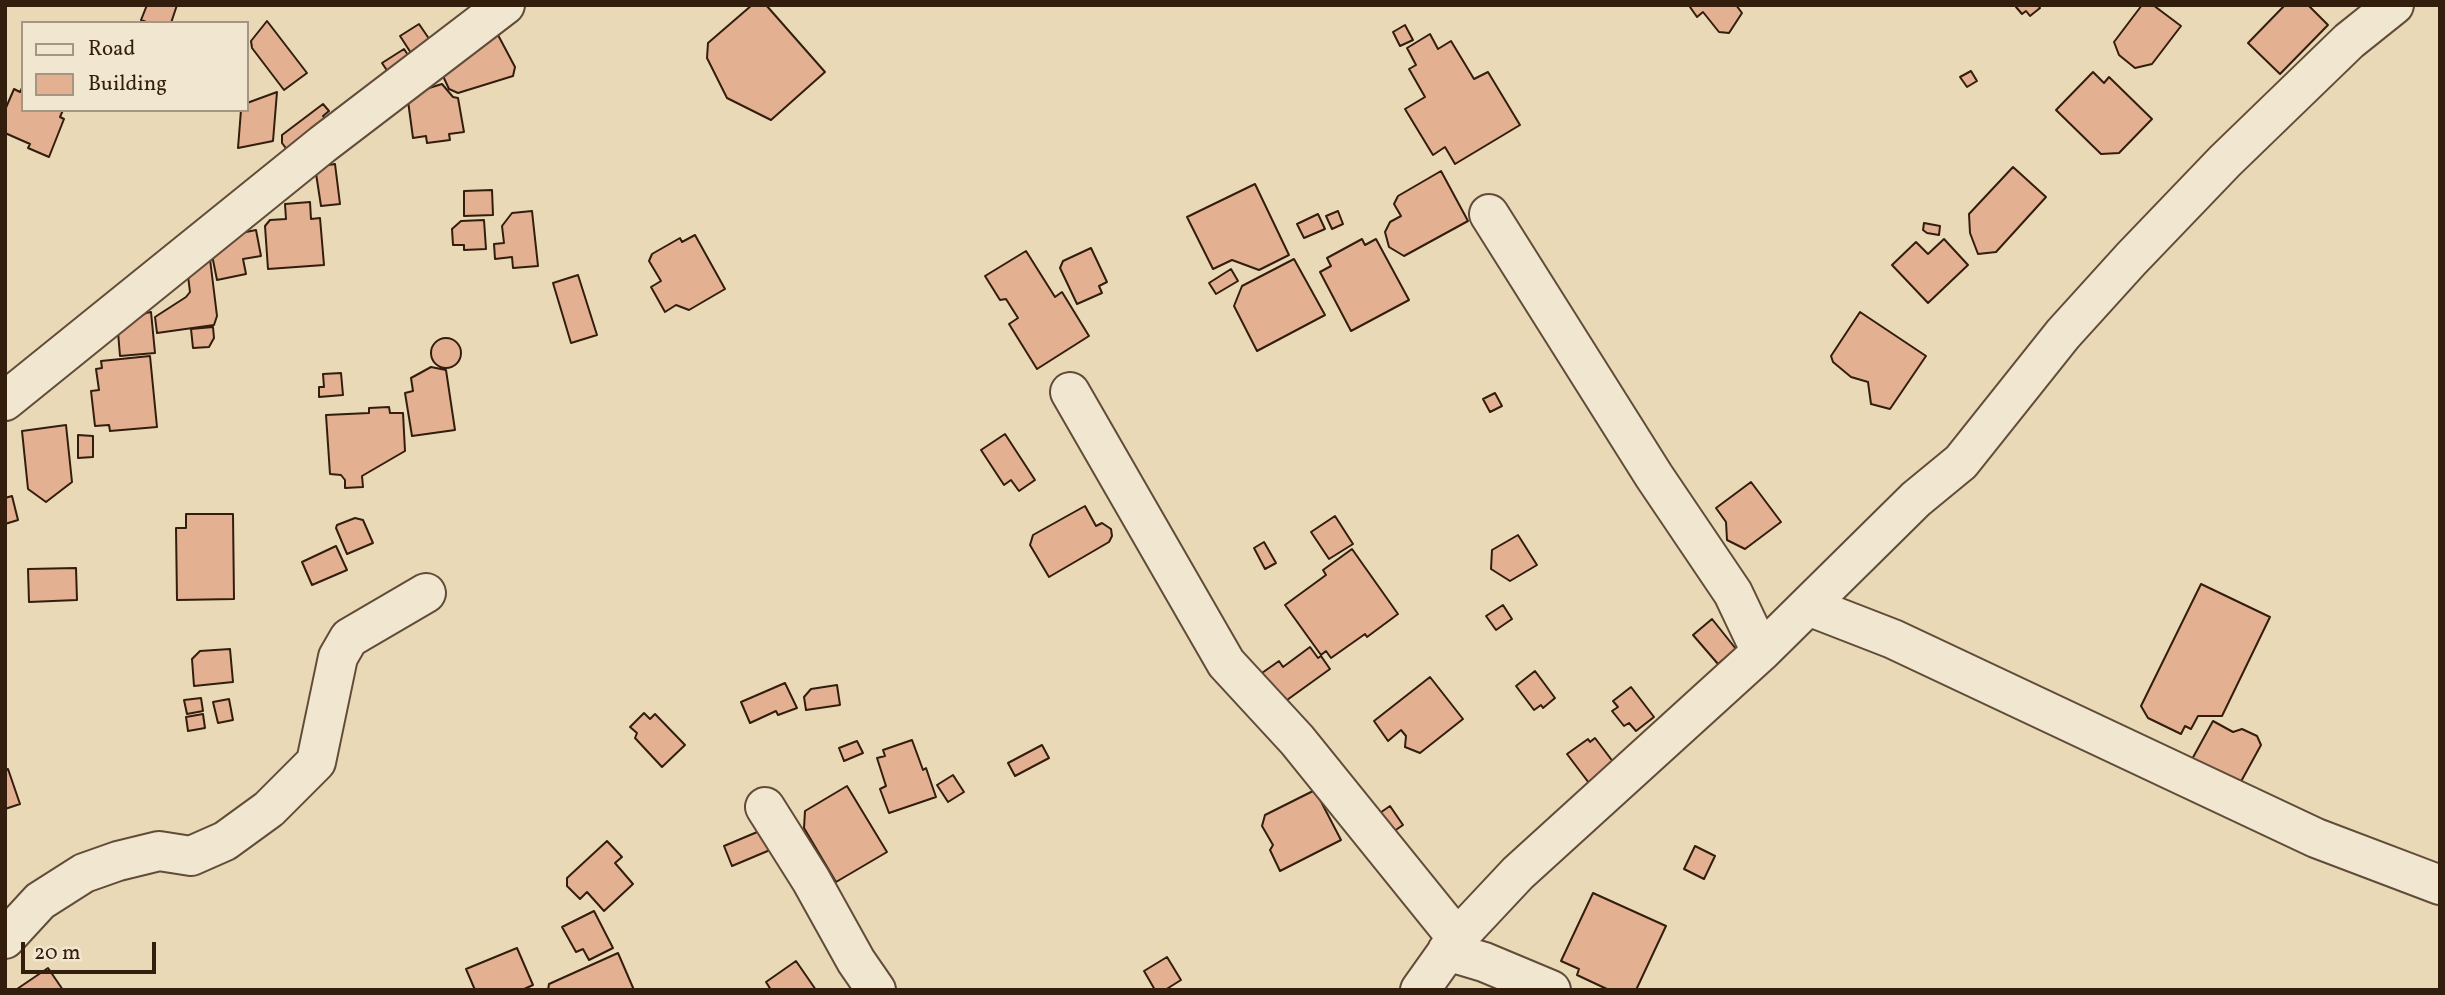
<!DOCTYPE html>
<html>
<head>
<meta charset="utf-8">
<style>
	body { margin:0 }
	#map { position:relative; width:2445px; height:995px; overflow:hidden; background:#e9d9b7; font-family:Vollkorn,serif }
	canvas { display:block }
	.frame { position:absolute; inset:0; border:7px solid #331d0d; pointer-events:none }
	.legend { position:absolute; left:21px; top:21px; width:228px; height:91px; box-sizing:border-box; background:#f1e6d0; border:2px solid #a59682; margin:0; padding:9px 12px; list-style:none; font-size:21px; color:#331d0d }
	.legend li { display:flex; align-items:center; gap:14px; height:35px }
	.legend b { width:35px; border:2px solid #a59682 }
	.scale { position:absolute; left:21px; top:942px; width:135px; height:32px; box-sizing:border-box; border:4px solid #331d0d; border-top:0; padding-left:9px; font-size:21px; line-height:24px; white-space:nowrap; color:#331d0d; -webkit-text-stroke:5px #f1e6d0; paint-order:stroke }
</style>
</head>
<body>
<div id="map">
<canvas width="2445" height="995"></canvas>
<div class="frame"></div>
<ul class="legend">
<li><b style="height:9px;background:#f1e6d0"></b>Road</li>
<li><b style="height:19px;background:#e3b092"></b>Building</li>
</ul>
<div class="scale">20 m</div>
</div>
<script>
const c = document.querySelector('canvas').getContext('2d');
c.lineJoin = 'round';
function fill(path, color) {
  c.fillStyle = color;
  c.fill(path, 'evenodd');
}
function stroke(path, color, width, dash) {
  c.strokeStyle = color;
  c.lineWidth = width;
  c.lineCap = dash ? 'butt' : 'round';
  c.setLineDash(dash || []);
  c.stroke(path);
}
const building = new Path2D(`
	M 147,5 L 177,5 L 171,23 L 149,23 L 141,20 Z
	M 752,5 L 766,5 L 825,72 L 771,120 L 727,98 L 707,58 L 708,43 Z
	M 1693,5 L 1736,5 L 1742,13 L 1729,33 L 1719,32 L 1703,12 L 1697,17 L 1690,7 Z
	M 2018,5 L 2038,5 L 2040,8 L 2030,16 L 2026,11 L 2022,14 L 2016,7 Z
	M 2142,5 L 2153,5 L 2181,26 L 2152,64 L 2135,68 L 2119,55 L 2114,42 Z
	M 2285,5 L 2308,5 L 2328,25 L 2280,74 L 2248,43 Z
	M 267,21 L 307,73 L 284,90 L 252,48 L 251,41 Z
	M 419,24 L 434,46 L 411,53 L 400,36 Z
	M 1405,25 L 1413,40 L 1400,46 L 1393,32 Z
	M 1430,34 L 1438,49 L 1451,41 L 1474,79 L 1488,72 L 1520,125 L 1455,164 L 1445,147 L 1433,155 L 1405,109 L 1425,97 L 1409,69 L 1416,65 L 1407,48 Z
	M 498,35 L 515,67 L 513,76 L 458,93 L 449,89 L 443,76 L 447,62 Z
	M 404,49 L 410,58 L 388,72 L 382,63 Z
	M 1971,71 L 1977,81 L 1967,87 L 1960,77 Z
	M 2093,72 L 2104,83 L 2109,77 L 2152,119 L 2119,153 L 2101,154 L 2056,110 Z
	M 442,84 L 453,97 L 458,98 L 464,132 L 449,134 L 450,140 L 427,143 L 426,136 L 413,138 L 408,101 L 413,93 Z
	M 23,86 L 23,110 L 63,110 L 60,117 L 64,119 L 49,157 L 28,148 L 30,144 L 5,133 L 5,110 L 14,89 L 20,92 Z
	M 277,92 L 273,141 L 238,148 L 241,110 L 247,110 L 247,103 Z
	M 323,104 L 329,111 L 323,116 L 330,126 L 291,155 L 282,143 L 282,135 Z
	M 335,164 L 340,204 L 321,206 L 315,167 Z
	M 2013,167 L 2046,197 L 1996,252 L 1978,254 L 1970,233 L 1969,214 Z
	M 1441,171 L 1468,221 L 1404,256 L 1389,247 L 1385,232 L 1390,222 L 1401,216 L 1394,204 L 1398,196 Z
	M 1255,184 L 1289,255 L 1259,270 L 1232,260 L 1213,269 L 1187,217 Z
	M 492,190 L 493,215 L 464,216 L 464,191 Z
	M 310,202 L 311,219 L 320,218 L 324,265 L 268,269 L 265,226 L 270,220 L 286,219 L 285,204 Z
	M 532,211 L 538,266 L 513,268 L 512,257 L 495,259 L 494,244 L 504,243 L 502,226 L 512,213 Z
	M 1338,211 L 1343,224 L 1332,229 L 1326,216 Z
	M 1318,214 L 1325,229 L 1304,238 L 1297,224 Z
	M 484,220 L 486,249 L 464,250 L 464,245 L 453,245 L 452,229 L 461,221 Z
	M 1924,223 L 1940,226 L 1939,235 L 1927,233 L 1923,230 Z
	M 256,230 L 261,256 L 243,259 L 246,274 L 217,280 L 212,255 L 226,236 Z
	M 695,235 L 725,289 L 689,310 L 676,305 L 665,312 L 651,287 L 661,281 L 649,261 L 652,254 L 680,238 L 682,242 Z
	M 1362,239 L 1365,245 L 1376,239 L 1409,300 L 1351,331 L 1320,272 L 1331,266 L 1327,258 Z
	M 1944,239 L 1968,265 L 1928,303 L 1892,265 L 1916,242 L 1928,254 Z
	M 1091,248 L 1107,282 L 1099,286 L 1102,293 L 1077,304 L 1060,268 L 1063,261 Z
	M 1026,251 L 1055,297 L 1062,292 L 1089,336 L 1037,369 L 1009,324 L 1018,318 L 1006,299 L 1000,300 L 985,276 Z
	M 210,259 L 217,316 L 214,325 L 157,333 L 155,317 L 186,297 L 190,292 L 188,276 Z
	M 1294,259 L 1325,315 L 1257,351 L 1234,306 L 1242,286 Z
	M 1231,269 L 1238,281 L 1216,294 L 1209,283 Z
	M 578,275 L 597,335 L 571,343 L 553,283 Z
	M 151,312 L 155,353 L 120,356 L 118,332 L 146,313 Z
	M 1860,312 L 1926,356 L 1890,409 L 1871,404 L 1868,382 L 1851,377 L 1833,362 L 1831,356 Z
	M 213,327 L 214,338 L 209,347 L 193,348 L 191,329 Z
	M431 353a15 15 0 1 1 30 0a15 15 0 1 1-30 0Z
	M 150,356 L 157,427 L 110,431 L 109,425 L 95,426 L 91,391 L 99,390 L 96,369 L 102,368 L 101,361 Z
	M 431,367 L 446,370 L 455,430 L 412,436 L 405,393 L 413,391 L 411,378 Z
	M 341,373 L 343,395 L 319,397 L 319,387 L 324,387 L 323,374 Z
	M 1495,393 L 1502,406 L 1490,412 L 1483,399 Z
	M 389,407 L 390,413 L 403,413 L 405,451 L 362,476 L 363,487 L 345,488 L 345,480 L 341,475 L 330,474 L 326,415 L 369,413 L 369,408 Z
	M 66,425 L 72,482 L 46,502 L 28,489 L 22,431 Z
	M 1005,434 L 1035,480 L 1019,491 L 1011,480 L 1004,485 L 981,450 Z
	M 78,435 L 93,436 L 93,457 L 78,458 Z
	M 1751,482 L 1781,522 L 1745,549 L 1727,540 L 1726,522 L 1716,508 Z
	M 12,496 L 18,520 L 5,524 L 5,498 Z
	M 1085,506 L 1096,526 L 1102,523 L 1111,529 L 1112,536 L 1109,542 L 1049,577 L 1030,545 L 1033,535 Z
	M 186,514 L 233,514 L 234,599 L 177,600 L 176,528 L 186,528 Z
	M 1335,516 L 1353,544 L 1329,559 L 1311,532 Z
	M 355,518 L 363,520 L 373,543 L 347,554 L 336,528 L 337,525 Z
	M 1518,535 L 1537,565 L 1510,581 L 1491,569 L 1492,550 Z
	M 1264,542 L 1276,563 L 1265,569 L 1254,548 Z
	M 336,546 L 347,570 L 312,585 L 302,562 Z
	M 1352,549 L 1398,614 L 1367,637 L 1365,634 L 1331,658 L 1326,651 L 1321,655 L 1285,605 L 1326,575 L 1323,570 Z
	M 76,568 L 77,600 L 29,602 L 28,569 Z
	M 2201,584 L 2270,617 L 2222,716 L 2198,716 L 2191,729 L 2185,726 L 2181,734 L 2148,718 L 2141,706 Z
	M 1503,605 L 1512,619 L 1496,630 L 1486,616 Z
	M 1712,619 L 1736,649 L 1718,664 L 1693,635 Z
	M 1310,647 L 1318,658 L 1321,656 L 1330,669 L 1287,700 L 1284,697 L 1271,707 L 1252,680 L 1279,661 L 1283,667 Z
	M 230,649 L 233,682 L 194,686 L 192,659 L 200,651 Z
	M 1535,671 L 1555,698 L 1543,708 L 1541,705 L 1534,710 L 1516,686 Z
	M 1430,677 L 1463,719 L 1420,753 L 1405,747 L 1406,736 L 1401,730 L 1388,741 L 1374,721 Z
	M 785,683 L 797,708 L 778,715 L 776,711 L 750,723 L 741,702 Z
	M 837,685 L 840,705 L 806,710 L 804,697 L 811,689 Z
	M 1631,687 L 1654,717 L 1636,731 L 1629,723 L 1624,726 L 1612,711 L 1618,707 L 1613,701 Z
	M 201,698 L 203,711 L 187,714 L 184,700 Z
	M 229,699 L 233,720 L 218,723 L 213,702 Z
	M 644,713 L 650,719 L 655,714 L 685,745 L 662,767 L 635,738 L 637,733 L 630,727 Z
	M 203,714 L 205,728 L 188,731 L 186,717 Z
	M 2213,721 L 2233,732 L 2242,729 L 2257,736 L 2261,745 L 2238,787 L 2191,761 Z
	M 1595,738 L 1617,767 L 1592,787 L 1567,754 L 1588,739 L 1590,742 Z
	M 912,740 L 923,770 L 926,768 L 936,797 L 889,813 L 880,789 L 886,786 L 877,758 L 885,756 L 883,750 Z
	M 857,741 L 863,753 L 844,761 L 839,748 Z
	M 1042,745 L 1049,758 L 1015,776 L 1008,763 Z
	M 8,769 L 20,804 L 5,809 L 5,770 Z
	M 953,775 L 964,792 L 948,802 L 937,785 Z
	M 847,786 L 887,852 L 836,882 L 804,828 L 805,811 Z
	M 1315,790 L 1341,840 L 1280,871 L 1270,850 L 1273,845 L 1262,826 L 1265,815 Z
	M 1390,806 L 1403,825 L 1387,836 L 1374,817 Z
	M 762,830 L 770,850 L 732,866 L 724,846 Z
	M 607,841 L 622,857 L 615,863 L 633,884 L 604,911 L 587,892 L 580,899 L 567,886 L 567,878 Z
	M 1695,846 L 1715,856 L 1704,879 L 1684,869 Z
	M 1593,893 L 1666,926 L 1636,990 L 1609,990 L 1577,975 L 1579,969 L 1561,961 Z
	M 594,911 L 613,948 L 589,960 L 583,949 L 576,952 L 562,927 Z
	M 517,948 L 533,985 L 522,990 L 475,990 L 466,969 Z
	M 618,953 L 634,990 L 548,990 L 549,984 Z
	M 1167,957 L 1181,980 L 1165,990 L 1155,990 L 1144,971 Z
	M 796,961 L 816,990 L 771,990 L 766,982 Z
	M 48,968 L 63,990 L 17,990 L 17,989 Z`);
fill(building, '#e3b092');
stroke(building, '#331d0d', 2);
const street = new Path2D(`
	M 1489,214 L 1654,476 L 1733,593 L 1761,652
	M 1070,392 L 1226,663 L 1297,740 L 1457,938
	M 5,401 L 323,144 L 505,5
	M 1808,606 L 1893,639 L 2316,838 L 2440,885
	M 765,807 L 811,880 L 856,961 L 876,990
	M 5,939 L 40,901 L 84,873 L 118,861 L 159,851 L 191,856 L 225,841 L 269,809 L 316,762 L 338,657 L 349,638 L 426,593
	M 1447,951 L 1484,962 L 1551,990
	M 1420,990 L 1457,938 L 1518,873 L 1761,652 L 1916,499 L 1961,462 L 2063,334 L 2131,259 L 2225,161 L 2349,41 L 2394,5`);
stroke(street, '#604c38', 42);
stroke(street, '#f1e6d0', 38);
</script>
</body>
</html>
